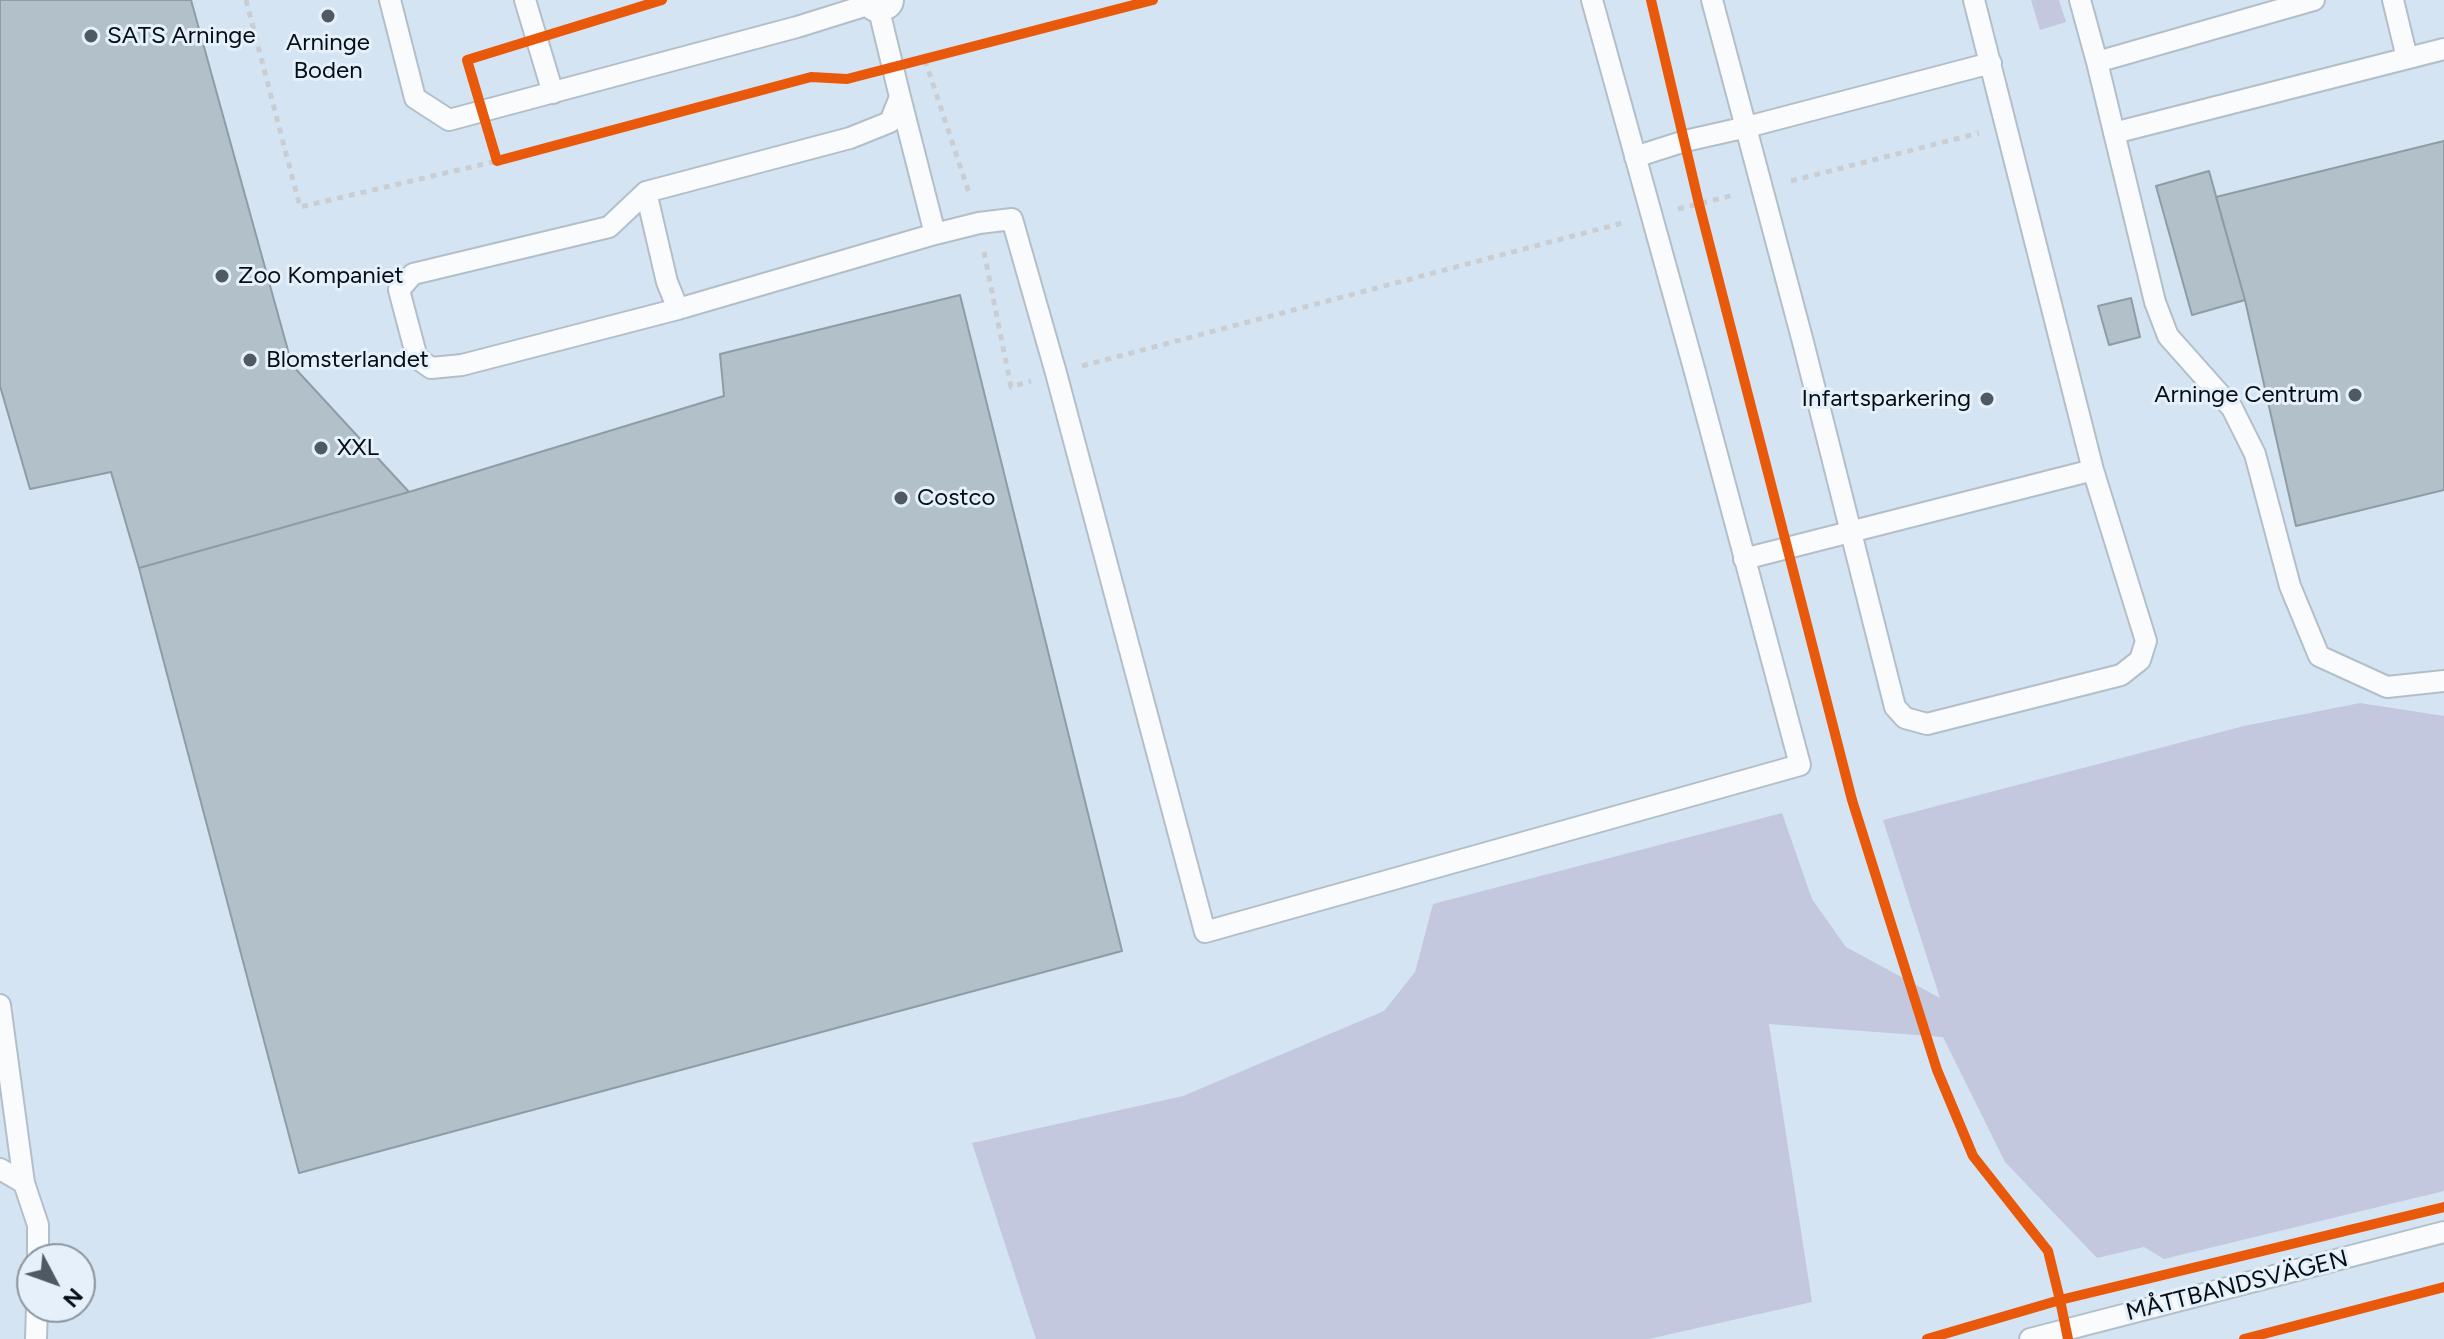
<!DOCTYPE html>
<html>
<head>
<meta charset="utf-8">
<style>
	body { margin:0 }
	#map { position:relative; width:2444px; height:1339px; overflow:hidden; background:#d5e4f2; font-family:Figtree,sans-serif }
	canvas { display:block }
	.north { position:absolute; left:16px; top:1243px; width:80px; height:80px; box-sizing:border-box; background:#e5f0fa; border:2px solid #8b969f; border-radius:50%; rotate:131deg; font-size:22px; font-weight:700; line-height:32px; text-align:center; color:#050e16 }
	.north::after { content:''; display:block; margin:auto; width:28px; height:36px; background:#4e5963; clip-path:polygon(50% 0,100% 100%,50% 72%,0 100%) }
</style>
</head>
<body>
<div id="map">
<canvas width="2444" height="1339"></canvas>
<div class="north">N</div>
</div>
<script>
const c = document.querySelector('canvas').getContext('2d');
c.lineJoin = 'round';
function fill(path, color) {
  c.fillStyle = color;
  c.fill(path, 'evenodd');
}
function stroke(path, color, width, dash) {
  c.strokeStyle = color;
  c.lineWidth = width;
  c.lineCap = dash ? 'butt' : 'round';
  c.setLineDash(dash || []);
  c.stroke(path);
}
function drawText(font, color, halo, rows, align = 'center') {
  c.font = font + ' Figtree,sans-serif';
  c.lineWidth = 6;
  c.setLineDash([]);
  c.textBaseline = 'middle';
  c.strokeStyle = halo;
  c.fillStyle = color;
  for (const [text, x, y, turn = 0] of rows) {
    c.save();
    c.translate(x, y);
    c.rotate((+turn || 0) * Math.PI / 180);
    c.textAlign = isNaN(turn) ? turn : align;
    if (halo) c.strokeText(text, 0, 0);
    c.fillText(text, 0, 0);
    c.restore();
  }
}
fill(new Path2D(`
	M 2031,0 L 2059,0 L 2066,22 L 2040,30 Z
	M 2360,703 L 2444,716 L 2444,1191 L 2164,1259 L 2144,1247 L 2097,1258 L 2005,1162 L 1943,1037 L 1769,1024 L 1812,1302 L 1649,1339 L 1036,1339 L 972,1143 L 1183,1096 L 1384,1011 L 1415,972 L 1433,904 L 1782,813 L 1812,899 L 1846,947 L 1940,998 L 1883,820 L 2244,726 Z`), '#c4c8de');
const building = new Path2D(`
	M 0,0 L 191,0 L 292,365 L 409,492 L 139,568 L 111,472 L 30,489 L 0,386 Z
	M 2444,141 L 2444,490 L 2296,526 L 2245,300 L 2216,197 Z
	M 2209,171 L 2245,300 L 2192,315 L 2156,186 Z
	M 960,295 L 1122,951 L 299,1173 L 139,568 L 409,492 L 724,396 L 720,354 Z
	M 2131,298 L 2140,337 L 2109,345 L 2098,306 Z`);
fill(building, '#b1c0c9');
stroke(building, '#8f9ca5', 2);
const service = new Path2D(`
	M 390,0 L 415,98 L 449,120 L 797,27 L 877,2 L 900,97 L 890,122 L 850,138 L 646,192 L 609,227 L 413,274 L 399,290 L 417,358 L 431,368 L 462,365 L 678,309 L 667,282 L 646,192
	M 525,0 L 553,93
	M 1712,0 L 1803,342 L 1895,707 L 1905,718 L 1927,724 L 2121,675 L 2140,660 L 2146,641 L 2093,470 L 1974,0
	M 2080,0 L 2097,62
	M 2314,0 L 2097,62 L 2155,302 L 2168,336 L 2232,408 L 2255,454 L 2290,586 L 2319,656 L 2387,687 L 2444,681
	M 2393,0 L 2407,58
	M 900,97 L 935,234 L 979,223 L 1012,219 L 1056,373 L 1205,932 L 1800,765 L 1695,372 L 1592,0
	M 2114,133 L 2444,49
	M 1635,157 L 1685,141 L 1747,127 L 1991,63
	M 678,309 L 935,234
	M 1744,559 L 2093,470
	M 0,1005 L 24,1183 L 38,1225 L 38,1259
	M 0,1169 L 24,1183
	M 36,1339 L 37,1307
	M 2030,1339 L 2444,1232`);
const minor = new Path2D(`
	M 876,0 L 877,2 L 884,0`);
stroke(service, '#b2bfc9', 24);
stroke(minor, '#b2bfc9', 42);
stroke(new Path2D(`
	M 246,0 L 300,207 L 497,161
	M 925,60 L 970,196
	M 1791,181 L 1979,133
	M 1678,209 L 1734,195
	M 984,252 L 1011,387 L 1031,381
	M 1082,366 L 1626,222`), '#caced2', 5, [6, 6]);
stroke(service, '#f9fbfd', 20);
stroke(minor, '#f9fbfd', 38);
stroke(new Path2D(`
	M 662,0 L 467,60 L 497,161 L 811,77 L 847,79 L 1153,0
	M 1651,0 L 1699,204 L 1852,800 L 1937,1070 L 1973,1156 L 2048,1251 L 2060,1300 L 1927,1339
	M 2068,1339 L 2060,1300 L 2444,1207
	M 2244,1339 L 2444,1287`), '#e8590c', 10);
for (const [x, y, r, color] of [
	[328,16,8,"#4e5963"],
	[91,36,8,"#4e5963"],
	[222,276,8,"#4e5963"],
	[250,360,8,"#4e5963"],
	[2355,395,8,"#4e5963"],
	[1987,399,8,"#4e5963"],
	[321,448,8,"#4e5963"],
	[901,498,8,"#4e5963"]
]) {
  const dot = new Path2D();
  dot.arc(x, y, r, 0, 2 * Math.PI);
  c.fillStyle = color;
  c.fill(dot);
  stroke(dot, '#e5f0fa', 3);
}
drawText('24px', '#050e16', '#e5f0fa', [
	["SATS Arninge",107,36],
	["Arninge",328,43,"center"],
	["Boden",328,71,"center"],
	["Zoo Kompaniet",238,276],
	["Blomsterlandet",266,360],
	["Arninge Centrum",2339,395,"right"],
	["Infartsparkering",1971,399,"right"],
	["XXL",337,448],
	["Costco",917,498]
], 'left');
drawText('24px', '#050e16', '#e5f0fa', [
	["MÅTTBANDSVÄGEN",2237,1286,-14]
]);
</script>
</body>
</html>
